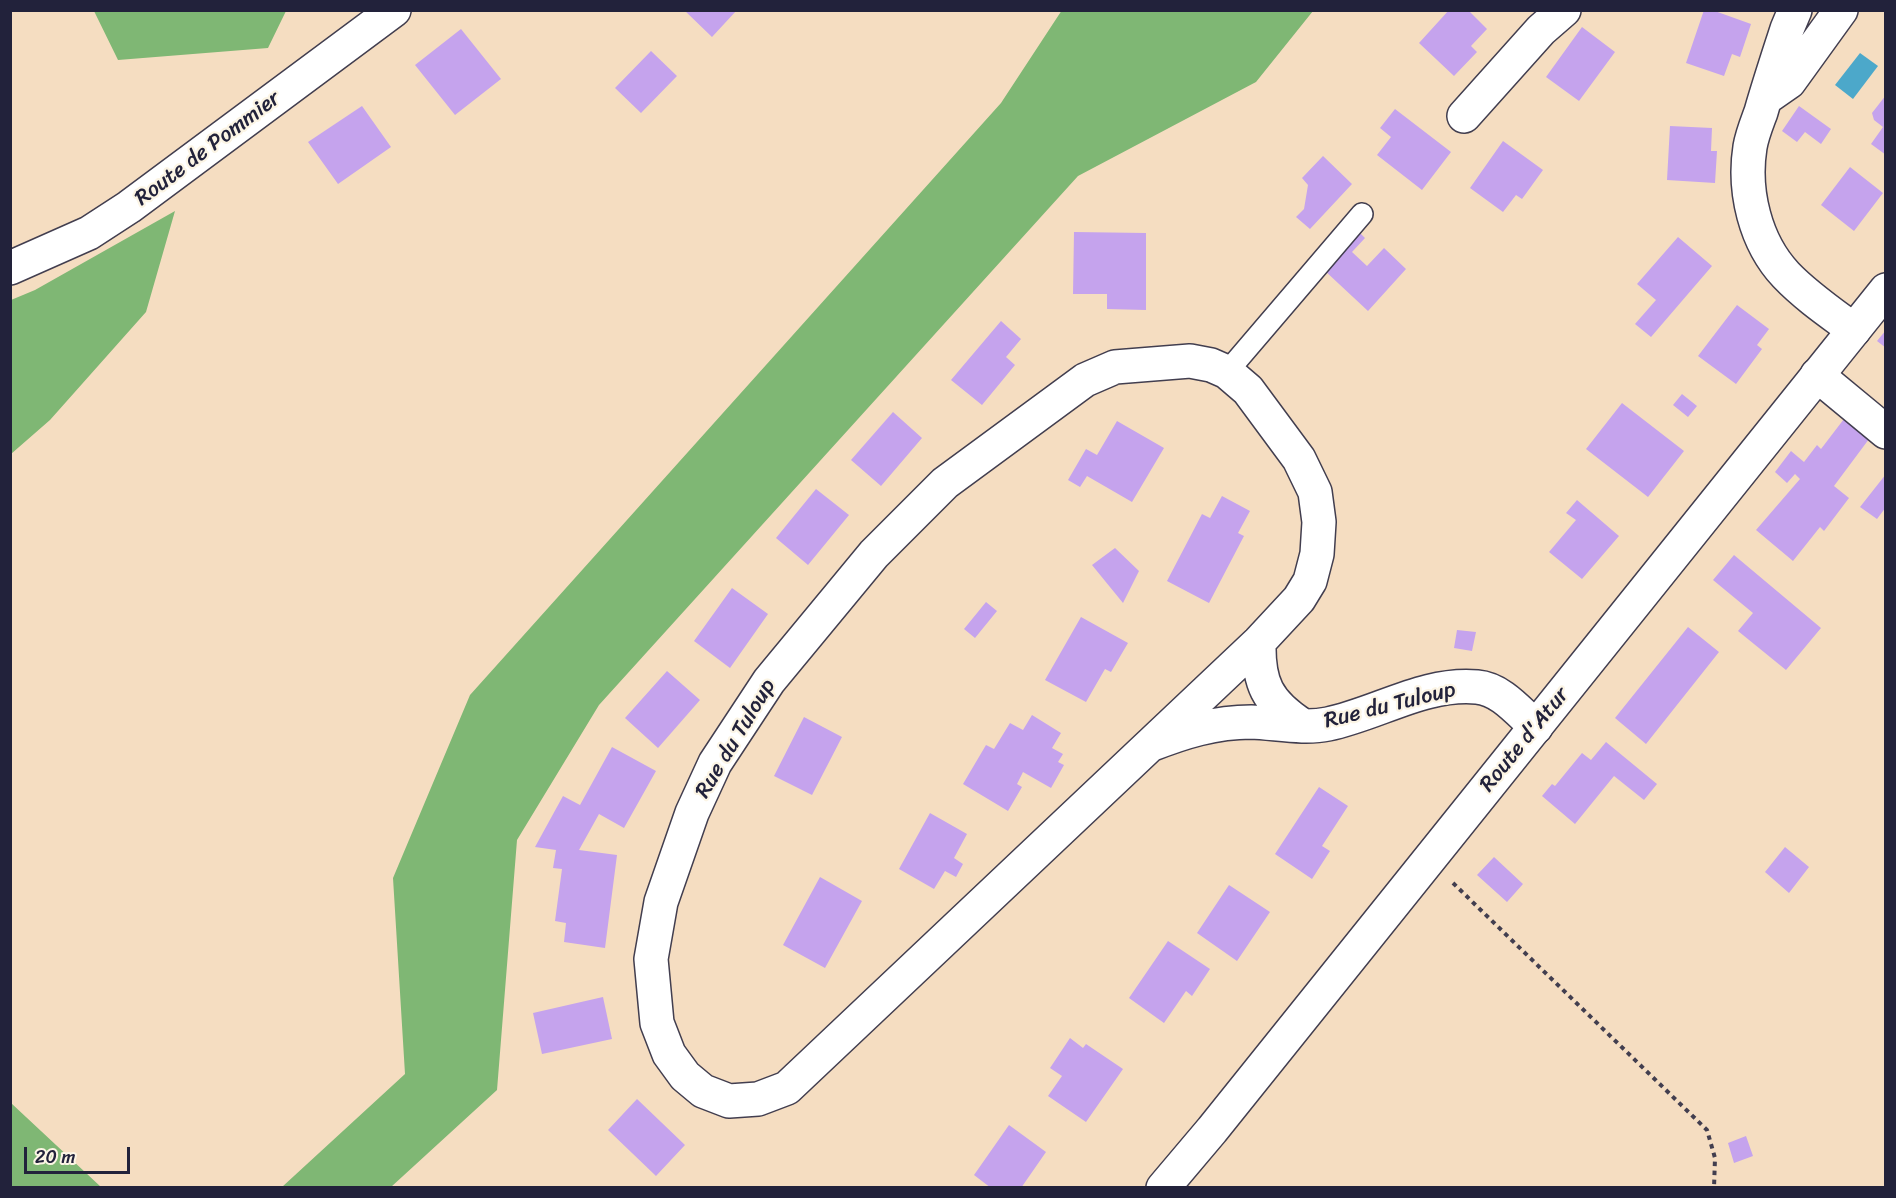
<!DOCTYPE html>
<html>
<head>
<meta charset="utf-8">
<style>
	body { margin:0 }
	#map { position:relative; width:1896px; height:1198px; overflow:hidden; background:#f5ddc1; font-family:Sriracha,sans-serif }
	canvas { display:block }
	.frame { position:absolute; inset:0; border:12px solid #22223b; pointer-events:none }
	.scale { position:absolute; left:24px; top:1147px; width:106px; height:27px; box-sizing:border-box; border:3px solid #22223b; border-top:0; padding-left:8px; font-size:18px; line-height:21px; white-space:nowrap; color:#22223b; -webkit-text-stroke:4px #fcf5e5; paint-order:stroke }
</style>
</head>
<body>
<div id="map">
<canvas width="1896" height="1198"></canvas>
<div class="frame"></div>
<div class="scale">20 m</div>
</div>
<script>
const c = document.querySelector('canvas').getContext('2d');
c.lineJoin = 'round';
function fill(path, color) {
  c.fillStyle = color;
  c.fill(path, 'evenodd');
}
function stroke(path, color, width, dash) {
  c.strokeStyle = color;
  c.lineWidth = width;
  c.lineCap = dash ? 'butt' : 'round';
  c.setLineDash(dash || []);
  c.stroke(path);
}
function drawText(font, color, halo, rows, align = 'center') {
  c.font = font + ' Sriracha,sans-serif';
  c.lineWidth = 4.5;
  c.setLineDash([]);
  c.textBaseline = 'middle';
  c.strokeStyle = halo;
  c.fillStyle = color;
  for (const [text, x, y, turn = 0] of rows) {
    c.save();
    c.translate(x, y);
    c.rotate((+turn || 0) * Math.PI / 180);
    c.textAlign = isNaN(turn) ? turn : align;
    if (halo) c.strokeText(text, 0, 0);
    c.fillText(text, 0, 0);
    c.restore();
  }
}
fill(new Path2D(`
	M 1062,10 L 1313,11 L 1256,82 L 1078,176 L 599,705 L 517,840 L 497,1090 L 391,1187 L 282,1187 L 405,1074 L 393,878 L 470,695 L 1001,103 Z
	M 94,11 L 286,11 L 268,48 L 118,60 Z
	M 175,211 L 146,312 L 50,420 L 11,454 L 11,300 L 35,290 Z
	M 10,1103 L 11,1103 L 101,1187 L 11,1187 Z`), '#7fb774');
fill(new Path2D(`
	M 1860,53 L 1878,66 L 1853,99 L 1835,85 Z`), '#4ca8ca');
fill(new Path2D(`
	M 684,10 L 737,10 L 712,37 Z
	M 1449,10 L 1468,10 L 1487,29 L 1471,46 L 1477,52 L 1454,76 L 1419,43 Z
	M 1704,10 L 1712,10 L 1751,24 L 1740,57 L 1732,54 L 1724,76 L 1686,63 Z
	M 1582,27 L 1615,52 L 1579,101 L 1546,77 Z
	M 461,29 L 501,79 L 455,115 L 415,65 Z
	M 651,51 L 677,76 L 641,113 L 615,88 Z
	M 1886,95 L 1886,155 L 1871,144 L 1883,127 L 1874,120 L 1872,113 Z
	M 362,106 L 391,147 L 338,184 L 308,142 Z
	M 1799,106 L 1831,129 L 1821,144 L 1805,132 L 1797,142 L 1782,131 Z
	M 1395,109 L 1451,152 L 1422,190 L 1377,155 L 1391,137 L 1380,128 Z
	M 1670,126 L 1712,128 L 1711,151 L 1717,151 L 1715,183 L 1667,180 Z
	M 1503,141 L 1543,170 L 1522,199 L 1516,195 L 1503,212 L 1470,188 Z
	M 1323,156 L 1352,184 L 1310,229 L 1296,217 L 1304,209 L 1308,185 L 1302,178 Z
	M 1850,167 L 1883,193 L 1854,231 L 1821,205 Z
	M 1074,232 L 1146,233 L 1146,310 L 1107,309 L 1107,294 L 1073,294 Z
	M 1359,232 L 1365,238 L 1352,252 L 1367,266 L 1384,248 L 1406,269 L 1368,311 L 1324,270 Z
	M 1678,237 L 1712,266 L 1651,337 L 1635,324 L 1656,300 L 1637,284 Z
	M 1737,305 L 1769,329 L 1757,345 L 1762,349 L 1736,384 L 1698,356 Z
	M 1001,321 L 1021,339 L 1006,357 L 1015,365 L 982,405 L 951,380 Z
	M 1886,330 L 1886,348 L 1877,341 Z
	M 1682,394 L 1697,406 L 1688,417 L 1673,405 Z
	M 1622,403 L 1684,451 L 1648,497 L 1586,449 Z
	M 893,412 L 922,438 L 881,486 L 851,460 Z
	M 1847,415 L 1872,435 L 1834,486 L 1849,498 L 1824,531 L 1820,527 L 1793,561 L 1756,530 L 1800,479 L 1795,474 L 1787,483 L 1775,472 L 1791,451 L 1804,462 L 1817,445 L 1821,449 Z
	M 1117,421 L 1164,448 L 1132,502 L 1087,476 L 1080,487 L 1068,480 L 1086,449 L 1097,455 Z
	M 1886,474 L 1886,507 L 1877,519 L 1860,507 Z
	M 816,489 L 849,515 L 808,565 L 776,538 Z
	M 1222,496 L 1250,511 L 1238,533 L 1244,536 L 1209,603 L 1167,581 L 1202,514 L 1210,518 Z
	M 1577,500 L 1619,536 L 1582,579 L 1549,552 L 1576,520 L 1566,513 Z
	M 1115,548 L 1139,571 L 1123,603 L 1092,565 Z
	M 1734,555 L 1821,628 L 1786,670 L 1738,631 L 1753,613 L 1713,580 Z
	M 732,588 L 768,614 L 730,668 L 694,641 Z
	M 986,602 L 997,611 L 975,638 L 964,629 Z
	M 1081,617 L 1128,643 L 1111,672 L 1105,669 L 1086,702 L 1045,680 Z
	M 1688,627 L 1719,652 L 1646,744 L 1615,718 Z
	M 1457,630 L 1476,632 L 1472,651 L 1454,648 Z
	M 667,671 L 700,700 L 658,748 L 625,718 Z
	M 1032,715 L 1061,733 L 1052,748 L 1063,754 L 1058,762 L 1064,765 L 1051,788 L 1023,772 L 1017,784 L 1022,787 L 1008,811 L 963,784 L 986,745 L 994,749 L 1010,723 L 1023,730 Z
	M 804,717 L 842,737 L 812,795 L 774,776 Z
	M 1606,742 L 1657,784 L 1644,800 L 1614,776 L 1575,824 L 1542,796 L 1552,784 L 1555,786 L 1582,753 L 1591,760 Z
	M 612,747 L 656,771 L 624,828 L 599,814 L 579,850 L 617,855 L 605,948 L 564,942 L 566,923 L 555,921 L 562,869 L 553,868 L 556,850 L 535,847 L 563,796 L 580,805 Z
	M 1319,787 L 1348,806 L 1322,846 L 1330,851 L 1312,879 L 1275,854 Z
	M 930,813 L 967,834 L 954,858 L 963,864 L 956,877 L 945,871 L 934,889 L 899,869 Z
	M 1785,847 L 1809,867 L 1789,893 L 1765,872 Z
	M 1494,857 L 1523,884 L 1507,902 L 1477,875 Z
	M 820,877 L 862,901 L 825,968 L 783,945 Z
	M 1229,885 L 1270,912 L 1237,961 L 1197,933 Z
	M 1168,941 L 1210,969 L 1192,996 L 1186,991 L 1164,1023 L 1129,998 Z
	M 603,997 L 612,1039 L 542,1054 L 533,1013 Z
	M 1070,1038 L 1083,1048 L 1086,1044 L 1123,1069 L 1086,1122 L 1048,1096 L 1062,1076 L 1050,1068 Z
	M 637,1099 L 685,1145 L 656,1176 L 608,1130 Z
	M 1009,1125 L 1046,1152 L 1021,1188 L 991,1188 L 974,1175 Z
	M 1746,1136 L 1753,1156 L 1734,1163 L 1728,1143 Z`), '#c5a3ed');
const lane = new Path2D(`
	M 1227,372 L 1362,214`);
const street = new Path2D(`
	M 1795,10 L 1787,29 C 1778,57 1769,84 1761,112 C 1757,123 1752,135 1750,147 C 1743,191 1755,242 1786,275 C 1806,296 1831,313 1854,330
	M 1766,98 L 1789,82 L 1841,10
	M 1464,116 L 1541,30 L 1564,10
	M 10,268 L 89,233 L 129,207 L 394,10
	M 1817,375 L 1886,432
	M 1259,642 C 1258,683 1267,702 1302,725
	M 1150,745 L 1259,642 L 1299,599 L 1310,581 L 1317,554 L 1319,522 L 1315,492 L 1299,459 L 1248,390 L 1227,372 L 1211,365 L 1190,361 L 1115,367 L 1085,380 L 945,483 L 874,554 L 769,681 L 715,763 L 692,813 L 661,902 L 651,959 L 657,1023 L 669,1054 L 685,1076 L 703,1091 L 729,1101 L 758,1099 L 787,1088 L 1150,745 C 1183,732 1215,722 1251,722 C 1276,723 1304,729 1328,724 C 1377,714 1425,682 1477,687 C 1501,689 1519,712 1536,727`);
const secondary = new Path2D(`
	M 1163,1188 L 1212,1130 L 1886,290`);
stroke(lane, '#423e4f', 24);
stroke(street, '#423e4f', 36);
stroke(secondary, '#423e4f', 36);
stroke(new Path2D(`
	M 1453,883 L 1707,1130 L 1715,1158 L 1714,1188`), '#423e4f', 4, [4.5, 4.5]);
stroke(lane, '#fff', 21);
stroke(street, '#fff', 33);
stroke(secondary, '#fff', 33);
drawText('22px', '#22223b', '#fcf5e5', [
	["Route de Pommier",208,149,-37],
	["Rue du Tuloup",1390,706,-14],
	["Rue du Tuloup",736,739,-59],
	["Route d'Atur",1525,740,-51]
]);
</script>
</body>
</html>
